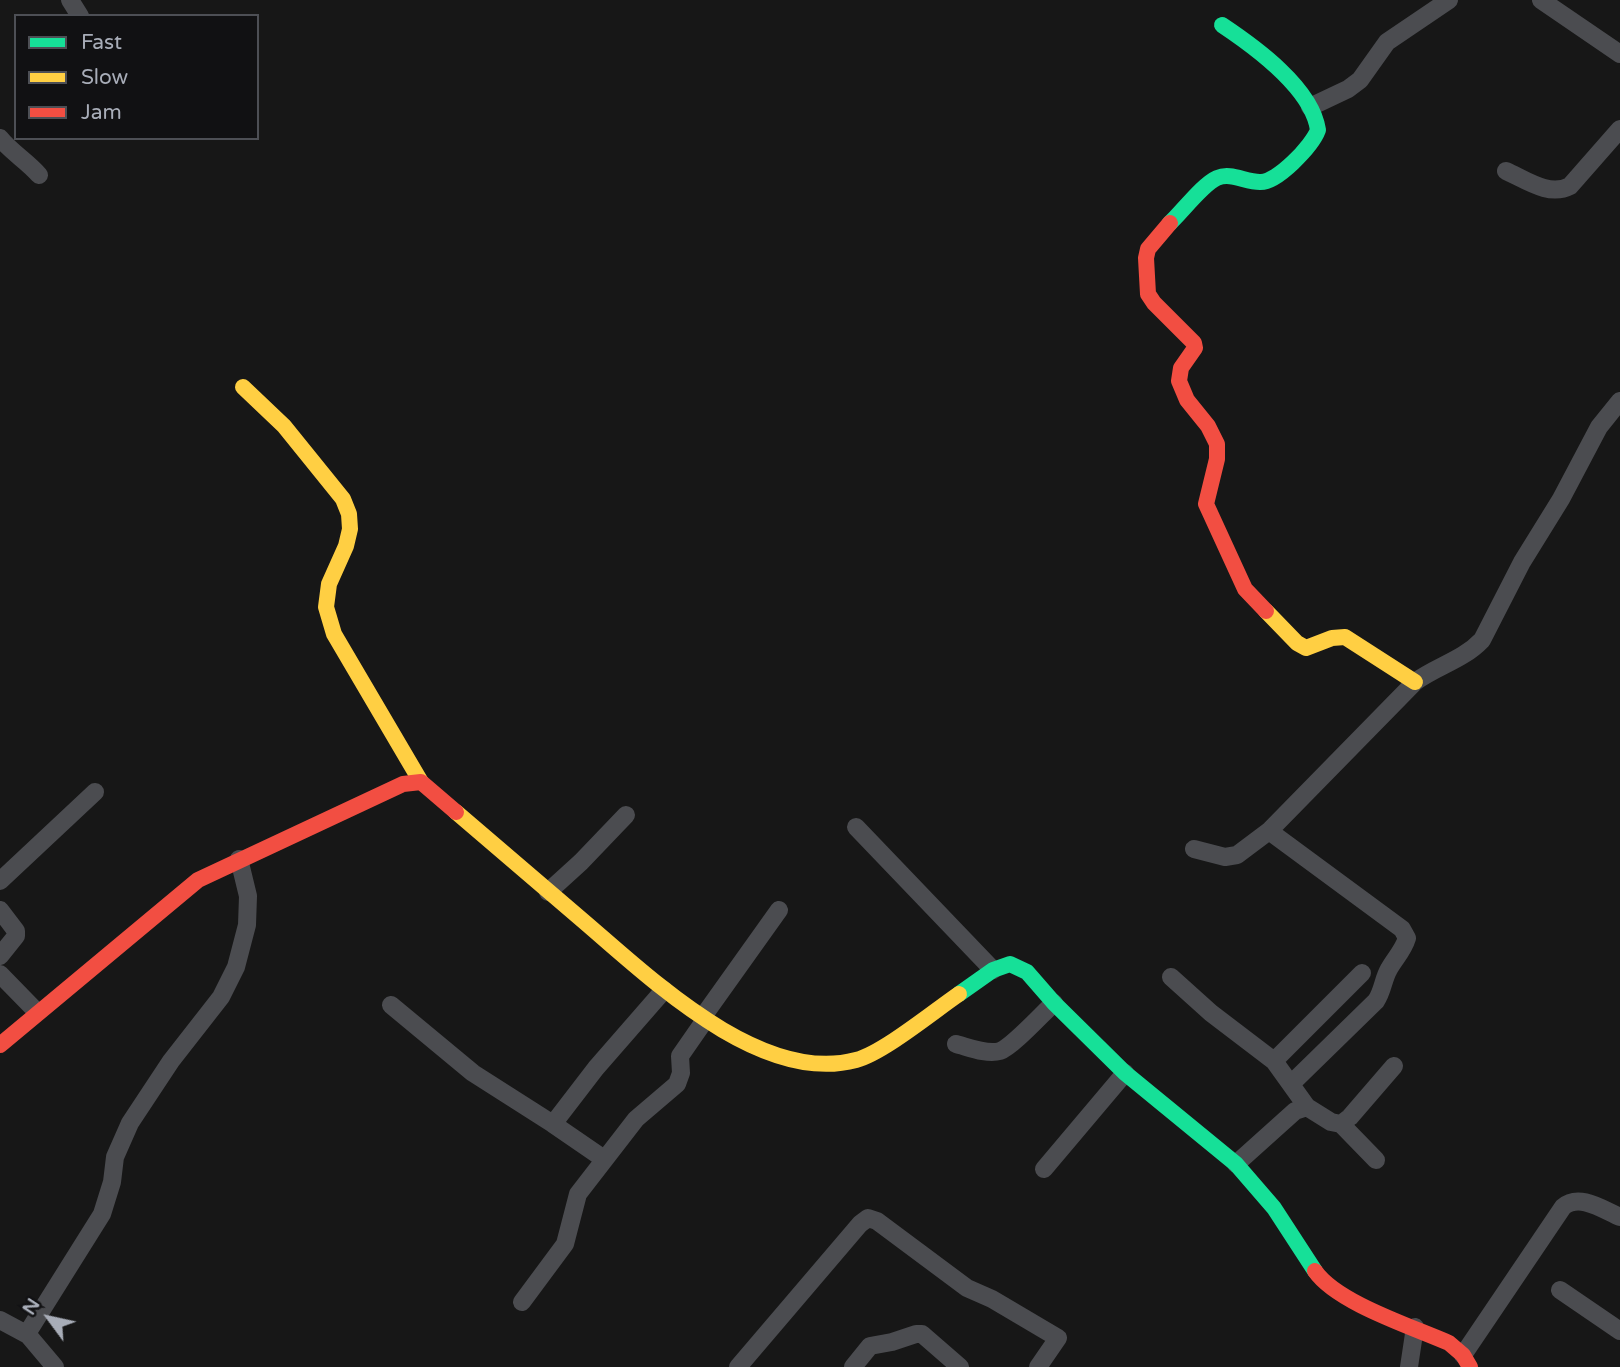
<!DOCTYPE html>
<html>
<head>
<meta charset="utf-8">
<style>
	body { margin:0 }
	#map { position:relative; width:1620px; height:1367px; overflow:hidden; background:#171717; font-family:"Varela Round",sans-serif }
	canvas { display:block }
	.legend { position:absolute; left:14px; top:14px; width:245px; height:126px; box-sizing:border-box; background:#111113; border:2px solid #4d4f55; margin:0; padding:9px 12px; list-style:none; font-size:21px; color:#a8adb8 }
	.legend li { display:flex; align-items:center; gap:14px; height:35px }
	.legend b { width:35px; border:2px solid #4d4f55 }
	.north { position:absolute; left:14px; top:1283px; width:70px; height:70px; -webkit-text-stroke:5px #111113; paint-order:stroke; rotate:303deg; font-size:19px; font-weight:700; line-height:28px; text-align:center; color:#a8adb8 }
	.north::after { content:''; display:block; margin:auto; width:24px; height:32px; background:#a8adb8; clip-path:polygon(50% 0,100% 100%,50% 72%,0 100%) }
</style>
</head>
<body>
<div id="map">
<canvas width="1620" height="1367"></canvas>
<ul class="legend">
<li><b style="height:9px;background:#16e098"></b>Fast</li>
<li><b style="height:9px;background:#ffcf43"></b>Slow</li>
<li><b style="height:9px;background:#f24e42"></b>Jam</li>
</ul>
<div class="north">N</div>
</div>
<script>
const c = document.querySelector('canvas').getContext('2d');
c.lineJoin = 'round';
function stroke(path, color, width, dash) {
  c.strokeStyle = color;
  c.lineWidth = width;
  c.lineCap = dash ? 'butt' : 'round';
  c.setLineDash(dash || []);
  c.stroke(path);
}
stroke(new Path2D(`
	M 70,0 L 80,16
	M 1541,0 L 1620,54
	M 1310,107 L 1348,89 L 1360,80 L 1387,42 L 1449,0
	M 0,138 C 11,152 27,161 39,175
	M 1506,171 C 1526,180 1549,197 1570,186 L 1620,129
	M 856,827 L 993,970
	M 1269,831 L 1402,929 L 1407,938 C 1403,951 1395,958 1389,969 C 1383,979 1383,991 1376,1001 L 1292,1083
	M 1194,849 L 1225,857 L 1237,855 L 1269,831 L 1415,682 C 1437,666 1463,660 1482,640 L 1522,562 L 1561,499 L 1599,427 L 1620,401
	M 0,881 L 95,792
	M 548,892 L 581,862 L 626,815
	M 0,910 L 16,931 L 16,936 L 0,956
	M 0,974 L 37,1012
	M 1171,977 L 1211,1013 L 1274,1061 L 1307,1107
	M 391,1005 L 473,1073 L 553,1124 L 596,1068 L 664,990
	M 702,1018 L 779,910
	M 956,1044 C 968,1047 987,1055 1000,1051 C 1012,1047 1042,1014 1054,1003
	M 1274,1061 L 1362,973
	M 553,1124 L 604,1159
	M 1341,1124 L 1376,1160
	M 1236,1164 L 1295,1111 L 1307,1107 L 1331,1122 L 1341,1124 L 1350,1117 L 1394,1066
	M 1044,1169 L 1125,1073
	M 1560,1290 L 1620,1331
	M 522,1302 L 565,1244 L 578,1194 L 636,1119 L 677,1084 L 681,1073 L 680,1056 L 705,1020
	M 0,1320 L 28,1335
	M 1463,1355 L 1563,1207 C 1579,1193 1602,1209 1620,1217
	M 55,1367 L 28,1335 L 28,1332 L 102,1214 L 112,1182 L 115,1157 L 130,1123 L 171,1061 L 221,997 L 236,967 L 247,925 L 248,896 L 239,859
	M 738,1367 L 860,1224 L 868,1218 L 877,1221 L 967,1288 L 992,1299 L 1058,1338 L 1038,1367
	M 853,1367 L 870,1346 L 892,1342 L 916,1334 L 922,1334 L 960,1367
	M 1409,1367 L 1415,1327`), '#4b4c50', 18);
stroke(new Path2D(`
	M 1170,223 C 1182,212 1203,184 1217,178 C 1231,172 1245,182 1260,182 C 1277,183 1312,146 1318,130 C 1312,88 1255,47 1222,25
	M 959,994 L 993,970 L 1010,964 L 1027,972 L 1054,1003 L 1125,1073 L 1236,1164 L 1274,1208 L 1315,1271`), '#16e098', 16);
stroke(new Path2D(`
	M 243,387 L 284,426 L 343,499 L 349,514 L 350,529 L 346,546 L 329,584 L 326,607 L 334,634 L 421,782
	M 1266,611 L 1297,643 L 1306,648 L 1332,638 L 1345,637 L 1415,682
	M 456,812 C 498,848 539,883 581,919 C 648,976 760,1086 856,1060 C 883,1053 934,1011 959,994`), '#ffcf43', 16);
stroke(new Path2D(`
	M 1170,223 L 1148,249 L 1146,258 L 1148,294 L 1154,303 L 1194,343 L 1195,348 L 1181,368 L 1179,381 L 1187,400 L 1208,426 L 1217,444 L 1217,459 L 1206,504 L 1245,589 L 1266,611
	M 0,1045 L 198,880 L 403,784 L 421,782 L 456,812
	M 1315,1271 C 1337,1303 1413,1327 1449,1343 L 1463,1355 L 1470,1367`), '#f24e42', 16);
</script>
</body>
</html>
